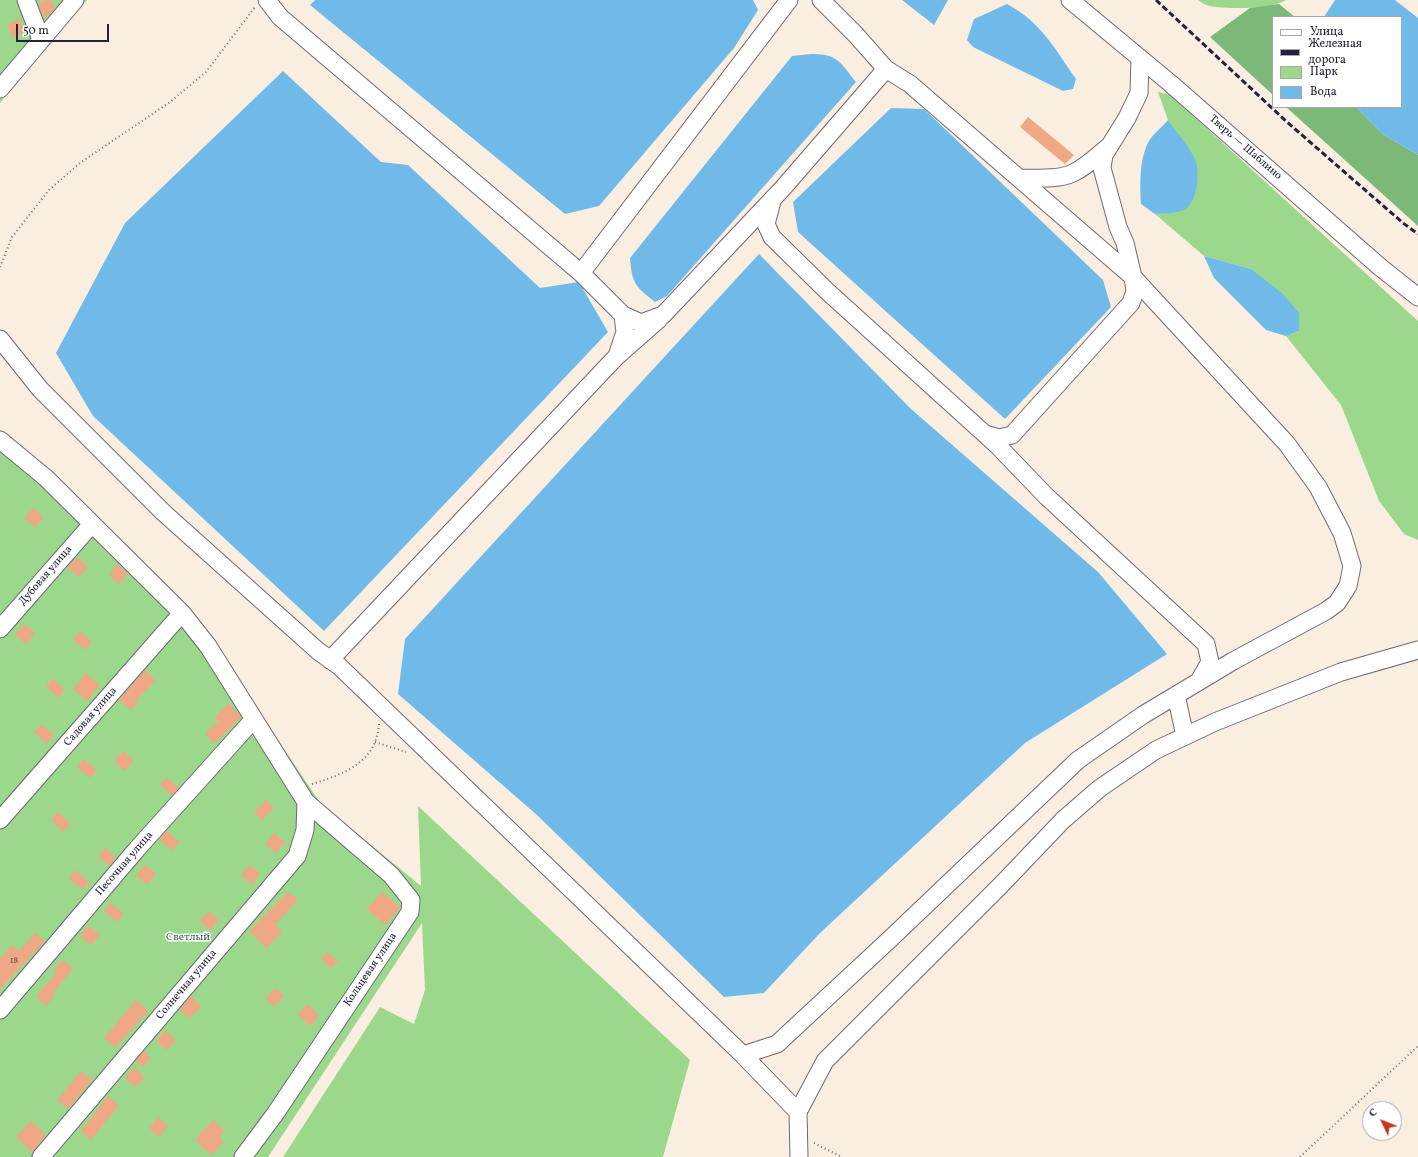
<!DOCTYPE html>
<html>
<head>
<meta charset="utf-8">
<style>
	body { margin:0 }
	#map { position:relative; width:1418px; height:1157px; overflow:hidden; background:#faeee1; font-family:Vollkorn,serif }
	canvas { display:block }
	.legend { position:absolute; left:1272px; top:16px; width:130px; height:92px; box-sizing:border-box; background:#fff; border:1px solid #a7a7b1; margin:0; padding:5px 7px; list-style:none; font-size:12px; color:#22223b }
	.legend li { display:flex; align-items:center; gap:8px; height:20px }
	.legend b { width:20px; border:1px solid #a7a7b1 }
	.north { position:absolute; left:1362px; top:1101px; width:40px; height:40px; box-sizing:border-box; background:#fff; border:1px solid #a7a7b1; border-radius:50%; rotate:313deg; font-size:11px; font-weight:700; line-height:16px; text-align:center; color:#22223b }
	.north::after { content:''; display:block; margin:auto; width:14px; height:18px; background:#c8321e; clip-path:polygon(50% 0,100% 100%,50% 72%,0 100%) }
	.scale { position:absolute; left:16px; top:24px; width:93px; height:18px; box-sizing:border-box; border:2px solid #22223b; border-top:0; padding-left:5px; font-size:12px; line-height:14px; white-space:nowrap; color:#22223b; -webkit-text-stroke:3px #fff; paint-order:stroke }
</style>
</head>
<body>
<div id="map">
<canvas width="1418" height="1157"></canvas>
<ul class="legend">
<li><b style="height:5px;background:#fff"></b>Улица</li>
<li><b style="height:5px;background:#22223b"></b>Железная дорога</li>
<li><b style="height:11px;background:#9bd88c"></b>Парк</li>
<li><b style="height:11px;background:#70bae9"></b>Вода</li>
</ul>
<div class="north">С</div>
<div class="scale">50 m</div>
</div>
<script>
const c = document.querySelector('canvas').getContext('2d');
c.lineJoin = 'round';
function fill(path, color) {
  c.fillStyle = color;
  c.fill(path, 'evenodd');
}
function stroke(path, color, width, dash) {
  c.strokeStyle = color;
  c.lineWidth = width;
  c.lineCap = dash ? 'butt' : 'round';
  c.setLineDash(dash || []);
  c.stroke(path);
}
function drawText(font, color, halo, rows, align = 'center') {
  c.font = font + ' Vollkorn,serif';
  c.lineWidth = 3;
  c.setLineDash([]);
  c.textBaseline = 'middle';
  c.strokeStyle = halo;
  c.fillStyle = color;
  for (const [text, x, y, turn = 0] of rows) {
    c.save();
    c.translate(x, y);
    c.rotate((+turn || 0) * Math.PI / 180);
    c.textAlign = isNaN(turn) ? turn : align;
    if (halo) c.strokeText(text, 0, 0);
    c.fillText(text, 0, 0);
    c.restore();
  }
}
fill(new Path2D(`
	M 0,0 L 87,0 L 0,103 Z
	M 1198,0 L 1286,0 C 1270,10 1228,9 1209,6 C 1205,5 1201,2 1198,0 Z
	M 1158,92 L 1170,95 L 1418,321 L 1418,540 L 1404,534 L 1379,501 L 1341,405 L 1286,336 L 1299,331 L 1251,269 L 1204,256 L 1155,214 L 1172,212 L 1196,191 L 1197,175 L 1195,159 L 1168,120 Z
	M 0,430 L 185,604 L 218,651 L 321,804 L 421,886 L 418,806 L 690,1060 L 663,1157 L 283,1157 L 380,1007 L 414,1024 L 425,990 L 422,923 L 268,1157 L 0,1157 Z`), '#9bd88c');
fill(new Path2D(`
	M 1279,4 L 1295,17 L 1273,17 L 1273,95 L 1210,37 L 1250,8 Z
	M 1286,107 L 1356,107 L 1384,135 L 1418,155 L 1418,226 Z`), '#7cb878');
fill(new Path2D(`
	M 315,0 L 753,0 L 758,10 L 734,48 L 599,206 L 565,214 L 310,5 Z
	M 902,0 L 948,0 L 934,25 Z
	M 1335,0 L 1395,0 L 1418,18 L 1418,155 L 1384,135 L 1356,107 L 1401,107 L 1401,17 L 1324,17 Z
	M 1007,4 C 1041,22 1055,49 1076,79 L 1073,89 L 1063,91 L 973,47 L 967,40 L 974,19 Z
	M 811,54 C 838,54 840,62 856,82 L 667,296 L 655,302 C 635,286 632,284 630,258 L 792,56 Z
	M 283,71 L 381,162 L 408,165 L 540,288 L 579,282 L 608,332 L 324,631 L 93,416 L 56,353 L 125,223 Z
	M 891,108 L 924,109 L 1103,280 L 1111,307 L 1005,419 L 798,232 L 793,202 Z
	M 1168,120 C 1177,133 1189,146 1195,159 C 1200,172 1198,197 1188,207 C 1180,214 1165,213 1155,214 L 1141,204 C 1140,184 1139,159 1149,141 C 1153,134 1162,127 1168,120 Z
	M 759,254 L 911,409 L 1098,572 L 1167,654 L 1025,743 L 820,933 L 764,993 L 724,997 L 537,815 L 398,694 L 405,639 Z
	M 1204,256 L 1251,269 L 1283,294 L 1299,313 L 1299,331 L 1286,336 L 1266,330 L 1214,278 Z`), '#70bae9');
fill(new Path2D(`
	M 46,0 L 51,0 L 55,8 L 51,13 L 44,17 L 38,4 Z
	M 19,19 L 25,32 L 13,38 L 7,25 Z
	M 1028,117 L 1074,155 L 1065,164 L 1020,127 Z
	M 33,508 L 44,517 L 35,527 L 24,518 Z
	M 77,557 L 88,567 L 79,577 L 68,568 Z
	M 117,564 L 128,574 L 119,584 L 109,575 Z
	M 24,624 L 35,633 L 26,644 L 15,635 Z
	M 80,631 L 92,642 L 85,650 L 73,639 Z
	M 145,670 L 156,681 L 136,700 L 138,702 L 131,710 L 119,700 Z
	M 86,673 L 100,685 L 87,701 L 73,689 Z
	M 53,678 L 65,690 L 58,698 L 46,686 Z
	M 229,703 L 241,717 L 214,744 L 205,733 L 219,721 L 215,717 Z
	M 42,724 L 54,735 L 47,744 L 34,732 Z
	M 123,751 L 134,760 L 125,771 L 114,761 Z
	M 84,759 L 97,770 L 90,778 L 77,767 Z
	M 167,777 L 179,788 L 172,796 L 160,785 Z
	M 266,800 L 274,808 L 262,820 L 254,812 Z
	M 58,812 L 71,824 L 63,832 L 51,820 Z
	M 167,831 L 179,842 L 172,850 L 159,839 Z
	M 274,833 L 285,842 L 276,853 L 265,844 Z
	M 105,848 L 116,858 L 109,866 L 98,856 Z
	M 145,865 L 156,874 L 147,885 L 136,875 Z
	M 250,865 L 260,874 L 252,885 L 241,875 Z
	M 76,870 L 89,882 L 82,890 L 69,878 Z
	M 288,892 L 298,900 L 275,925 L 282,932 L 267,948 L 249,931 Z
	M 382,892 L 400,907 L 385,925 L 367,909 Z
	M 111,903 L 124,914 L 117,922 L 104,911 Z
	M 209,911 L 219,920 L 210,930 L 200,921 Z
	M 89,926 L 100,935 L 91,945 L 80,936 Z
	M 35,933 L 45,941 L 0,989 L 0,959 L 12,945 L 19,951 Z
	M 327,952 L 338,961 L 331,968 L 321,959 Z
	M 63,960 L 73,969 L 53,993 L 55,995 L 46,1006 L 36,997 L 56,973 L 54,970 Z
	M 275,988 L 284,996 L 274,1007 L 265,999 Z
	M 191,996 L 201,1007 L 189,1018 L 180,1009 Z
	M 136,1000 L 148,1011 L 115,1048 L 104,1038 Z
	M 307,1004 L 319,1015 L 310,1026 L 298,1015 Z
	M 165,1030 L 176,1040 L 167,1050 L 156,1041 Z
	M 144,1051 L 151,1057 L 143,1067 L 136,1061 Z
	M 134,1067 L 145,1077 L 136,1087 L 125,1078 Z
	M 81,1071 L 92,1080 L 68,1109 L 57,1100 Z
	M 108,1096 L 119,1105 L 91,1140 L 81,1131 Z
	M 158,1117 L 168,1126 L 159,1137 L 149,1128 Z
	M 213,1120 L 225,1131 L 219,1137 L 224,1142 L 211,1155 L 195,1140 Z
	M 31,1121 L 46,1135 L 32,1152 L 16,1137 Z`), '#f0a884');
const minor = new Path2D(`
	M 26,0 L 41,39
	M 267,0 L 280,17 L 581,273 L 623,315 L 641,323 L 663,315 L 783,188 L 886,69
	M 821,0 L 856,35 L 886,69 L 910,84 L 1133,277 L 1135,291 L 1131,303 L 1012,435 L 999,438 L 985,434
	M 1070,0 L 1170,83 L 1380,267 L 1418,297
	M 0,89 L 75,0
	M 1020,178 C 1036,178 1058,180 1073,173 C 1086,167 1097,156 1108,147
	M 772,201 L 766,224 L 772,237 L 828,292 L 998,446 L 1046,496 L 1206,644 L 1210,662 L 1199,681
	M 581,273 L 789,0
	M 0,339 L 40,389 L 164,513 L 318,651 L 339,666 L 743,1055 L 798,1112
	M 617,356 L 659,319
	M 0,440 L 46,478 L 182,613 L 208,646 L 306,802 L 391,875 L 411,900 L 410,912 L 275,1114 L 243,1157
	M 0,629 L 92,524
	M 330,660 L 617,356 L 625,332 L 623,315
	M 1176,695 L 1185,736
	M 0,820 L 182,613
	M 0,1010 L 137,849 L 253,720
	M 743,1055 L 777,1044 L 889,940 L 1078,760 L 1143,715 L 1233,661 L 1326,611 L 1337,603 L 1348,586 L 1352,566 L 1342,533 L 1318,487 L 1287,444 L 1133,277 L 1125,243 L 1118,227 L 1102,168 L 1104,155 L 1127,118 L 1139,93 L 1140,58
	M 41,1157 L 297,856 L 305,830 L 306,802
	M 799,1157 L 798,1112 L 825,1061 L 1001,885 L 1063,820 L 1100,788 L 1156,750 L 1215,722 L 1341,672 L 1418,650`);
stroke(minor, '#6e6975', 19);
stroke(new Path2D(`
	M 0,267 L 12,237 L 49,190 L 80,163 L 170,102 L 206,72 L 255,7
	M 375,742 L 406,752
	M 312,784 C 344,774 376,763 379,724
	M 814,1143 L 842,1157
	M 1300,1157 L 1418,1046`), '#6e6975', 2, [1, 3]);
stroke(minor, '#fff', 17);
stroke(new Path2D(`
	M 1156,0 L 1287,122 L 1403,223 L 1418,234`), '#22223b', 3, [6, 3]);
drawText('9px', '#56444d', null, [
	["18",14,961]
]);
drawText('11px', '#22223b', '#fff', [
	["Тверь — Шаблино",1245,148,41],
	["Дубовая улица",46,576,-49],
	["Садовая улица",91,717,-49],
	["Песочная улица",125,864,-49],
	["Кольцевая улица",371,970,-56],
	["Солнечная улица",187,985,-50]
]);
drawText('11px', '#4c6257', '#fff', [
	["Светлый",188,938]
]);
</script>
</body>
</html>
